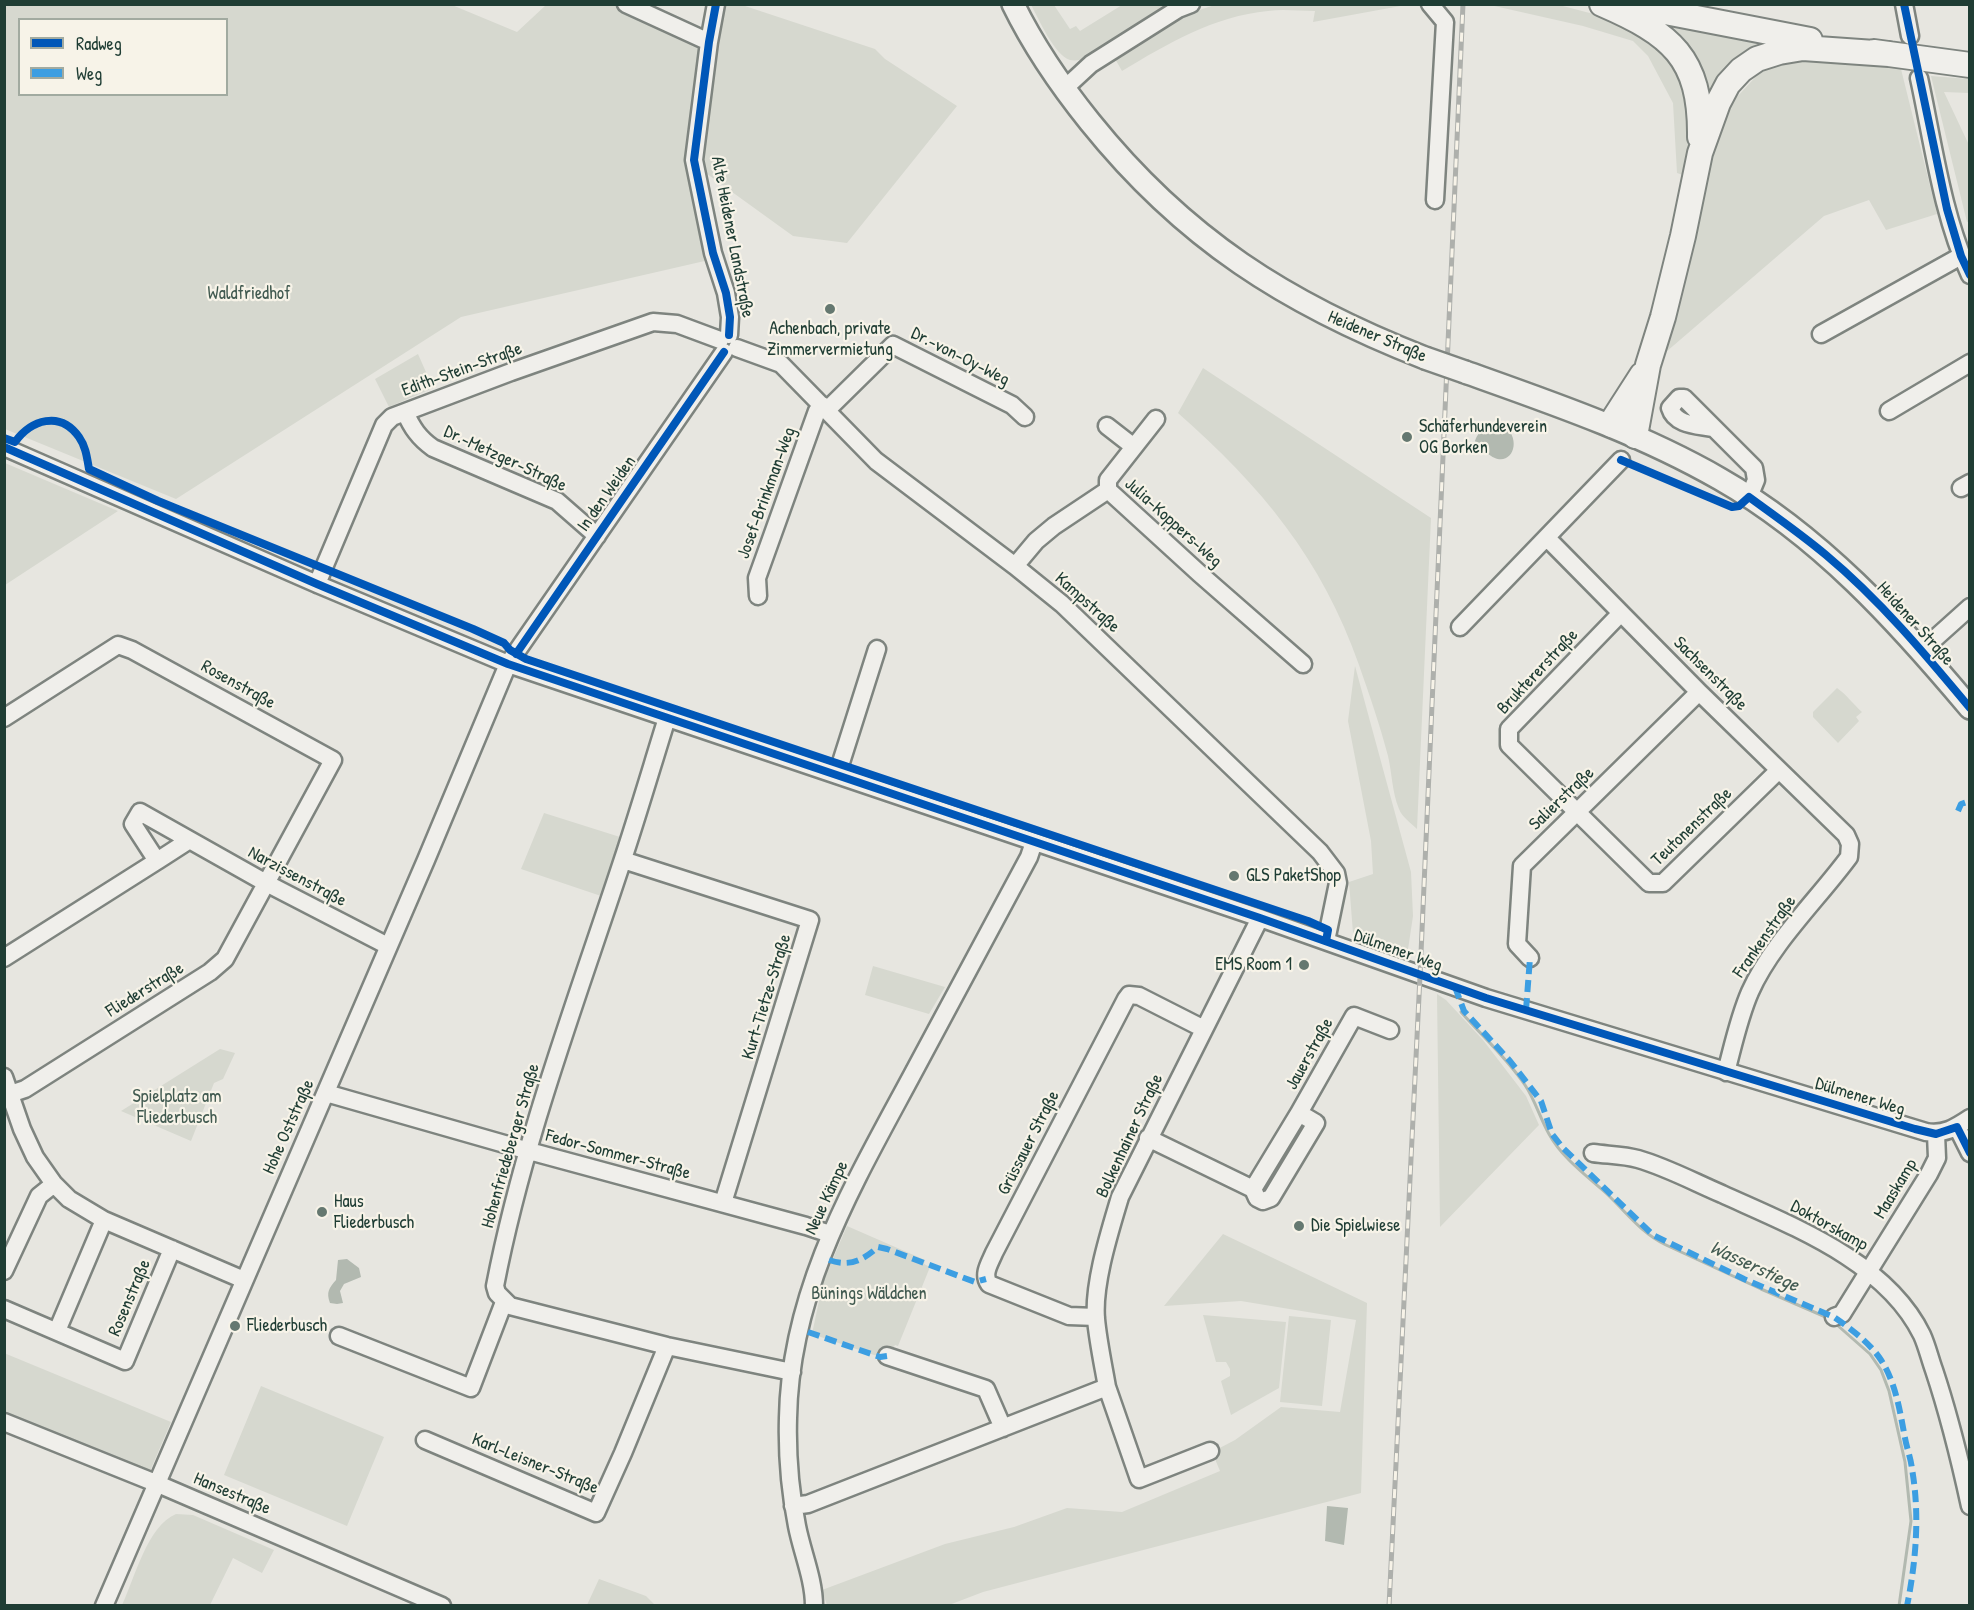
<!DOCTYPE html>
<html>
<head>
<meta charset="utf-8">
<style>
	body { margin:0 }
	#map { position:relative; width:1974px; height:1610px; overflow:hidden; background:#e7e6e0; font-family:"Patrick Hand",sans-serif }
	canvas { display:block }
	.frame { position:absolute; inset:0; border:6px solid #1f3d34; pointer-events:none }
	.legend { position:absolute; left:18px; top:18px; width:210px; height:78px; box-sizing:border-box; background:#f7f3e8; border:2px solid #a1aaa0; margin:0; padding:8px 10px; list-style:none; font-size:18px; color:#1f3d34 }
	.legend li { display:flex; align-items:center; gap:12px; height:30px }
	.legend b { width:30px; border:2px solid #a1aaa0 }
</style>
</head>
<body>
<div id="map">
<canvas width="1974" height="1610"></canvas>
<div class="frame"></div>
<ul class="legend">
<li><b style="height:8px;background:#0057b8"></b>Radweg</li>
<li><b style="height:8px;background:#3c9ee2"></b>Weg</li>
</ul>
</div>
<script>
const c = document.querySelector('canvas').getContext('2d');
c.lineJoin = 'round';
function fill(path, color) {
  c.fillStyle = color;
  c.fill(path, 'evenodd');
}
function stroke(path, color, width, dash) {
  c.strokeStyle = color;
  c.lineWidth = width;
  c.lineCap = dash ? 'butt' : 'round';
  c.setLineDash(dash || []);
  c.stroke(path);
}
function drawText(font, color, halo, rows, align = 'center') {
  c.font = font + ' "Patrick Hand",sans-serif';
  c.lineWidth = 4.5;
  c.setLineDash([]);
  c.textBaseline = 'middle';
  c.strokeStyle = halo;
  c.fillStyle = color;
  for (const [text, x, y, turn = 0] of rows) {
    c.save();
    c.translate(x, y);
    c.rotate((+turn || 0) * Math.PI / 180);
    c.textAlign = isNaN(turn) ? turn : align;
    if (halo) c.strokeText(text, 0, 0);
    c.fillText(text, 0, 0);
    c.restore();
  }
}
fill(new Path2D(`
	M 4,5 L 452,5 L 517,32 L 546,5 L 615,5 L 705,45 L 686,162 L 709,260 L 461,317 L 176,499 L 5,429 ZM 20,20 L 226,20 L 226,94 L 20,94 Z
	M 723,5 L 742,5 L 875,49 L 885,59 L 957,106 L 847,243 L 793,236 L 703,171 L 701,159 Z
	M 1031,5 L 1054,5 L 1070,29 L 1076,26 L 1080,31 L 1122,5 L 1176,5 L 1085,59 C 1080,60 1075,61 1070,60 C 1054,55 1039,19 1031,5 Z
	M 1215,5 L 1406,5 L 1313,22 L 1315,11 C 1299,11 1283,9 1268,11 C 1214,16 1167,44 1122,71 L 1114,57 L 1186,14 Z
	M 1490,5 L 1559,5 L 1628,23 L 1659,42 L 1689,89 L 1691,143 L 1686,176 L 1677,173 L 1673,103 L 1648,56 L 1633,41 L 1583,26 Z
	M 1655,18 L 1778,43 L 1709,107 Z
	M 1810,56 L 1901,69 L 1937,214 L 1886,230 L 1869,200 L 1824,216 L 1666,352 L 1722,113 L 1762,70 Z
	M 1931,76 L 1969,79 L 1969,93 L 1944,92 L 1969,145 L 1970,221 L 1967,222 Z
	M 418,354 L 433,388 L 389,407 L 375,379 Z
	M 1203,368 L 1431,518 L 1417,829 C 1411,823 1402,817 1399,809 C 1392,792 1392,773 1388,756 C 1380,725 1369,694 1359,665 C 1322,559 1261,486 1178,413 Z
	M 5,463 L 118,511 L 5,585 Z
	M 1355,666 L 1411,872 L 1413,916 L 1407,956 L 1358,938 L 1353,933 L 1349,882 L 1373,874 L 1371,841 L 1348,721 Z
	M 1837,688 C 1847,695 1853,704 1862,712 L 1856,717 L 1859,721 L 1838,743 L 1813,717 L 1813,712 Z
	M 544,813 L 620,837 L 601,896 L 521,869 Z
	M 873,966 L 945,987 L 929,1014 L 865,995 Z
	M 1437,994 L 1446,1000 L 1483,1040 L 1526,1096 L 1539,1125 L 1440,1227 Z
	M 220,1049 L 235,1053 L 223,1079 L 214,1083 L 191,1141 L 121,1111 Z
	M 847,1226 L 925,1260 L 924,1264 L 930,1267 L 898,1346 L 895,1345 L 892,1350 L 880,1357 L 812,1334 L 823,1282 Z
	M 1223,1234 L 1367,1303 L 1361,1493 L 983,1592 L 949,1605 L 827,1605 L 822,1590 L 945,1544 L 1014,1527 L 1067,1508 L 1122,1512 L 1220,1471 L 1212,1452 L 1235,1440 L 1281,1407 L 1340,1412 L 1356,1320 L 1241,1301 L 1164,1306 Z
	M 1203,1315 L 1286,1322 L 1279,1388 L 1231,1415 L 1221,1381 L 1230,1376 L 1230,1369 L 1226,1362 L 1216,1362 Z
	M 1289,1316 L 1331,1320 L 1322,1406 L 1280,1402 Z
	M 4,1353 L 171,1422 L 150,1471 L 5,1415 Z
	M 261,1386 L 384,1437 L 347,1526 L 224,1475 Z
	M 176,1514 L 193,1515 L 274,1550 L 262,1573 L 233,1558 L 210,1605 L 122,1605 C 135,1578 147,1526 176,1514 Z
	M 599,1579 L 646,1596 L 655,1605 L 587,1605 Z`), '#d6d8cf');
fill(new Path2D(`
	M 1503,425 C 1525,440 1510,473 1487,453 L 1483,454 L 1479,449 L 1475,441 C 1480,427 1489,426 1503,425 Z
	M 347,1259 L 359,1268 L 361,1277 L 344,1284 L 340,1291 L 343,1303 L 337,1304 L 330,1303 C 326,1292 329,1288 336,1280 L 338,1260 Z
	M 1327,1506 L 1348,1508 L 1344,1545 L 1325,1541 Z`), '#b2b9b0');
stroke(new Path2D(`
	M 1461,1012 C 1482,1036 1507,1058 1525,1085 C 1535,1100 1540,1118 1549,1134 C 1562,1158 1587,1176 1607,1194 C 1627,1213 1641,1233 1666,1245 L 1761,1289 L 1828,1318
	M 1836,1324 L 1870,1354 L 1881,1370 L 1889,1391 L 1905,1462 L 1911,1521 L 1899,1606`), '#b2b9b0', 3);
const minor = new Path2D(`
	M 626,4 L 709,42
	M 716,4 L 709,42 L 694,160 L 713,253 L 726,293 L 730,317 L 729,335
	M 1430,4 L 1445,22 L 1435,200
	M 1904,4 L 1910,36
	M 1919,78 C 1933,142 1942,215 1970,275
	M 1064,89 L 1091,64 L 1178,9 L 1191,4
	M 1821,334 L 1961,256
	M 737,348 L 781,364 L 876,461 L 1015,566 L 1062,604 L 1320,852 L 1336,873 L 1338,883 L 1326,941
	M 827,410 L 893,345 L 1012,405 L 1025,417
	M 1889,411 L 1970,363
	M 405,412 C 412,428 419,438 433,448 L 557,501 L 597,536
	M 1107,426 L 1134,447
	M 1712,428 C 1697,425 1675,425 1670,408 L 1679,398 L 1684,398 L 1754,468 L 1756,480 L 1749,497
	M 4,447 L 317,584 L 508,664 L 1260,918 L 1486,998 L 1926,1132 C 1944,1135 1955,1128 1970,1118
	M 1961,488 L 1970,483
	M 1108,490 L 1108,480 L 1156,419
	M 1547,538 L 1699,692 L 1846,835 L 1850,844 L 1849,857 C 1818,899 1771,944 1750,992 C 1739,1017 1733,1046 1726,1072
	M 1015,566 L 1036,541 L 1054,526 L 1108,490 L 1200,574 L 1303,664
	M 317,584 L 384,425 L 392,417 L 511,372 L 653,322 L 677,324 L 720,340
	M 758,596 L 757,578 L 817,411 L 822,405
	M 1621,613 L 1509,729 L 1509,745 L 1649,883 L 1663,883 L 1779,770
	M 1460,627 L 1621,460
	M 1921,651 L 1970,607
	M 4,718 L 118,645 L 132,650 L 333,760 L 225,959 L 210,972 L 25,1089 L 10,1094
	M 667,718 C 652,766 638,814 622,862 C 576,1002 523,1141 495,1286 L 497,1293 L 510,1306 L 667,1346 L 792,1372
	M 837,775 L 877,649
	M 188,841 L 157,861 L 133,824 L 140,812 L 266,883 L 388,946
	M 623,860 L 810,920 L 723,1203
	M 4,958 L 157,861
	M 1530,958 L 1517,944 L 1522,866 L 1699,692
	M 4,1077 L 22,1129 L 35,1157 L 54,1184 L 69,1199 L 104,1220 L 244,1280
	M 326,1093 L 529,1151 L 806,1226 L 830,1234
	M 1299,1113 L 1354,1016 L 1390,1030
	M 1957,1127 L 1970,1153
	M 1148,1138 L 1253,1189 L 1257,1198 L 1263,1201 L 1271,1198 L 1316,1123 L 1299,1113 L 1253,1189
	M 1593,1153 C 1607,1155 1624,1155 1638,1159 C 1666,1167 1694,1182 1722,1194 C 1792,1226 1886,1261 1922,1335 C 1927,1346 1930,1359 1934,1370 C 1949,1415 1960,1460 1970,1506
	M 4,1271 L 39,1196 L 54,1184
	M 4,1309 L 125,1361 L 172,1249
	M 1096,1317 L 1069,1316 L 989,1284 C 982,1274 990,1263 994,1253 L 1126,999 L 1129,995 L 1139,996 L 1204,1029
	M 1834,1317 L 1842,1314 L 1929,1174 L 1937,1158 L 1936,1134
	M 57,1331 L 104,1220
	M 339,1336 L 471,1388 L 504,1302
	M 887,1356 L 986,1389 L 1003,1428
	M 1107,1387 L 1139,1479 L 1210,1451
	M 4,1422 L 158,1484 L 442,1606
	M 425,1440 L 596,1513 L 623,1453 L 667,1346
	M 793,1506 L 808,1504 L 1107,1387 C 1103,1364 1098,1341 1096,1319 C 1093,1283 1110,1231 1120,1197 L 1260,918
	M 104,1606 L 426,860 L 508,664 L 724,352
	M 814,1606 C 814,1579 802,1552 797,1526 C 790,1491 787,1454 788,1418 C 790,1291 853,1185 911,1077 C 950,1003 990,930 1029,857 L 1034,842`);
const major = new Path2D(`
	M 1013,4 C 1034,47 1061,86 1090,122 C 1184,239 1287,304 1425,358
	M 1465,372 C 1552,403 1640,433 1720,479 C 1820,536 1897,621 1970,708`);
const highway = new Path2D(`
	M 1602,4 C 1671,34 1701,57 1700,137
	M 1624,4 L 1810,40
	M 1874,52 L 1970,65
	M 1612,425 L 1615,417 L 1642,375
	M 1635,436 L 1648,365 L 1663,317 L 1683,236 L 1700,153 L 1718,103 L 1728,84 L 1741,70 L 1757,59 L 1779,52 L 1803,48 L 1889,54`);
stroke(minor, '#7e847f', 21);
stroke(major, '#7e847f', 26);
stroke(highway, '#7e847f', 28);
stroke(minor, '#f0efeb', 16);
stroke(major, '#f0efeb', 21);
stroke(highway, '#f0efeb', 24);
const rail = new Path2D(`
	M 1389,1606 L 1420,976 L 1463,4`);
stroke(rail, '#aeb0ac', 5);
stroke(rail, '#f7f3e8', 3, [9]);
const majorBridge = new Path2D(`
	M 1425,358 L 1465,372`);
stroke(majorBridge, '#7e847f', 26, []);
stroke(majorBridge, '#f0efeb', 21);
stroke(new Path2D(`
	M 1958,811 L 1961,804 L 1970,801
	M 1455,987 L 1464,1011 L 1510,1061 L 1541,1101 L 1552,1134 L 1563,1148 L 1653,1235 L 1744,1279 L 1834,1317 C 1850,1328 1870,1343 1881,1360 C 1896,1383 1900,1412 1905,1438 C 1907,1449 1911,1459 1912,1469 C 1920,1515 1916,1561 1907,1606
	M 1526,1010 L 1530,958
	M 829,1260 C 849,1267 862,1261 878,1247 L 887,1249 L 975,1282 L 986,1279
	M 808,1332 L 880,1357 L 887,1356`), '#3c9ee2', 6, [12, 6]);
stroke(new Path2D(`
	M 716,4 L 709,42 L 694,160 L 713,253 L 726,293 L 730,317 L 729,335
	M 1904,4 L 1947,209 L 1961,256 L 1970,275
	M 4,438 L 15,442 C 31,420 60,410 79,437 C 86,447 87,458 89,469 L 158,501 L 473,629 L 504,643 L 510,650 L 526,659 L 1308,921 L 1328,930 L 1326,941
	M 4,447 L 317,584 L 508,664 L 1260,918 L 1486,998 L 1915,1129 L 1936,1134 L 1957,1127 L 1970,1153
	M 1621,460 L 1732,507 L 1739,506 L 1749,497 C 1775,516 1801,534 1826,555 C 1880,600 1925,654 1970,708
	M 516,654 L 724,352`), '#0057b8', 8);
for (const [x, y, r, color] of [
	[830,309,6,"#657870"],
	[1407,437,6,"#657870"],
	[1234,876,6,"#657870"],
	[1304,965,6,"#657870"],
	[322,1212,6,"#657870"],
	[1299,1226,6,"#657870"],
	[235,1326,6,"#657870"]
]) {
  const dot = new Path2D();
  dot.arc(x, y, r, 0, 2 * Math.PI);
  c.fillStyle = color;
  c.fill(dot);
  stroke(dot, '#f7f3e8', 2);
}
drawText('18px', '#1f3d34', '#f7f3e8', [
	["Alte Heidener Landstraße",732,237,79],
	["Heidener Straße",1377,337,23],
	["Dr.-von-Oy-Weg",960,357,27],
	["Edith-Stein-Straße",462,370,-20],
	["Dr.-Metzger-Straße",505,459,25],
	["Josef-Brinkman-Weg",767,493,-70],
	["In den Weiden",607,494,-55],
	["Julia-Koppers-Weg",1173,523,42],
	["Kampstraße",1087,603,42],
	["Heidener Straße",1915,624,48],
	["Bruktererstraße",1538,672,-47],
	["Sachsenstraße",1710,674,45],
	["Rosenstraße",238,685,29],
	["Salierstraße",1562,799,-44],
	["Teutonenstraße",1692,827,-44],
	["Narzissenstraße",297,877,28],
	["Frankenstraße",1765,937,-55],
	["Dülmener Weg",1398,951,20],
	["Fliederstraße",145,990,-32],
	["Kurt-Tietze-Straße",767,997,-73],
	["Jauerstraße",1310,1054,-61],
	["Dülmener Weg",1860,1097,17],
	["Hohe Oststraße",289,1127,-66],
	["Bolkenhainer Straße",1130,1136,-65],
	["Grüssauer Straße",1029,1143,-63],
	["Hohenfriedeberger Straße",511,1146,-74],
	["Fedor-Sommer-Straße",618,1155,15],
	["Maaskamp",1896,1189,-59],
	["Neue Kämpe",827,1198,-65],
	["Doktorskamp",1829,1226,29],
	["Rosenstraße",130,1298,-67],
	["Karl-Leisner-Straße",535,1464,22],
	["Hansestraße",232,1494,23]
]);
drawText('18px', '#415a50', '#f7f3e8', [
	["Waldfriedhof",249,294],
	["Spielplatz am",177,1097],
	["Fliederbusch",177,1118],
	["Bünings Wäldchen",869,1294]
]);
drawText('18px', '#1f3d34', '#f7f3e8', [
	["Achenbach, private",830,329,"center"],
	["Zimmervermietung",830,350,"center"],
	["Schäferhundeverein",1419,427],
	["OG Borken",1419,448],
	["GLS PaketShop",1246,876],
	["EMS Room 1",1292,965,"right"],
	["Haus",334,1202],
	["Fliederbusch",334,1223],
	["Die Spielwiese",1311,1226],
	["Fliederbusch",247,1326]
], 'left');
drawText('italic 20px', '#445c53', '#f7f3e8', [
	["Wasserstiege",1754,1267,25]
]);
</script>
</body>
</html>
